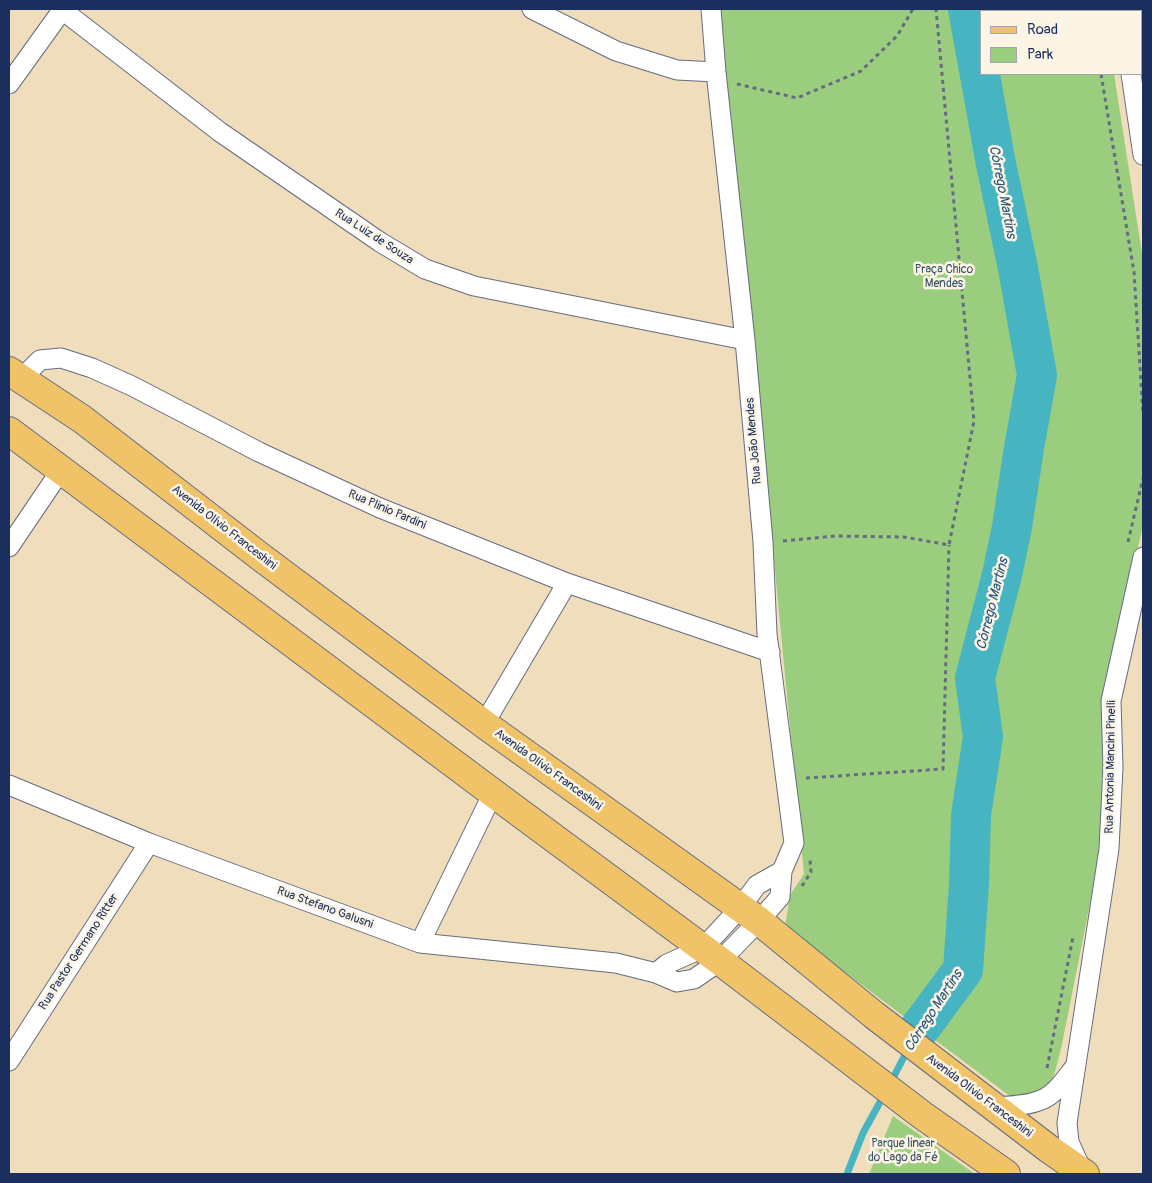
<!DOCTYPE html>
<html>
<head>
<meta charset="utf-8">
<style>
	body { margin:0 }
	#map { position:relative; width:1152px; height:1183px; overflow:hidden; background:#efddbb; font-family:Pangolin,sans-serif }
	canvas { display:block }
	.frame { position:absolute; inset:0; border:10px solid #1b2f5e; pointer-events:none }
	.legend { position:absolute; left:980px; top:10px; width:162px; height:65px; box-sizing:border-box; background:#fcf5e5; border:1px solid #a2a6af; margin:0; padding:6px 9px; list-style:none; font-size:15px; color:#1b2f5e }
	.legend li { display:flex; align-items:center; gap:10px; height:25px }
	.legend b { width:25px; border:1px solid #a2a6af }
</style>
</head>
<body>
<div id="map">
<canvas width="1152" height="1183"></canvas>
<div class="frame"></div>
<ul class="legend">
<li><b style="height:6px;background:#f1c369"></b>Road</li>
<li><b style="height:14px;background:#9acd7d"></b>Park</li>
</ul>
</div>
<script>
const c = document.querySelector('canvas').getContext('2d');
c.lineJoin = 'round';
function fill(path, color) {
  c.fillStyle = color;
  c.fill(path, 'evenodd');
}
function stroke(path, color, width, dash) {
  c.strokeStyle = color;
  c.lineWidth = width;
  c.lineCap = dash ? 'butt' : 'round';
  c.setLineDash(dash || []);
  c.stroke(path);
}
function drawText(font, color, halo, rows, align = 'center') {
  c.font = font + ' Pangolin,sans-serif';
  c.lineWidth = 5;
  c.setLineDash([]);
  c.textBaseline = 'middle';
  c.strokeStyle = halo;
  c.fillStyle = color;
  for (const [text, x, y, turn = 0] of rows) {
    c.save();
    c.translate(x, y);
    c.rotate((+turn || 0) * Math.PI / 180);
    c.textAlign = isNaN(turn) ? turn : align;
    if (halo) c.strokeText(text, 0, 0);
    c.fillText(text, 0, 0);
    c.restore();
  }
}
fill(new Path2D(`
	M 715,9 L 1104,9 L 1104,11 L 981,11 L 981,74 L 1114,74 L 1143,260 L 1143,526 L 1101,704 L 1103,747 L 1107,772 L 1104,844 L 1094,884 L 1061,1049 L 1049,1094 L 1023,1106 L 785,927 L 790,895 L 804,874 L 768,497 Z
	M 893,1116 L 975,1174 L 869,1174 Z`), '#9acd7d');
stroke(new Path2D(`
	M 913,1040 L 920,1028
	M 890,1084 L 908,1049
	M 847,1174 L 863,1133 L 885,1093`), '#47b5c1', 7);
stroke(new Path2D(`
	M 920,1028 L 963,970 L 969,884 L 971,815 L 983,737 L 975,678 L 1002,575 L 1012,527 L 1024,448 L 1037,375 L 1018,268 L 996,164 L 968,9`), '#47b5c1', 40);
const minor = new Path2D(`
	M 61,9 L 220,132 L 380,242 L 425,269 L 474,286 L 745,340
	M 532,9 L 616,51 L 677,70 L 716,72
	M 1121,9 L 1121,11
	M 1131,74 L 1143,155
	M 9,84 L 63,9
	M 20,380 L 40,360 L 61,358 L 92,368 L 132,386 L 259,452 L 380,508 L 567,583 L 770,652
	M 9,547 L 61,470
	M 484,724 L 567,583
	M 9,785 L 149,843 L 420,943 L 616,963 L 656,973 L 677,982 L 694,979 L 720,961 L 759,921 L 780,897 L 782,871 L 794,843 L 767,634 L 763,542 L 745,340 L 716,72 L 711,9
	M 420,943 L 493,793
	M 656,973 L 667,964 L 703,948 L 740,908 L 757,885 L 782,871
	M 9,1061 L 149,843
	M 994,1107 C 1009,1106 1027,1106 1041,1100 C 1055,1095 1065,1079 1074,1068
	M 1082,1171 L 1069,1142 L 1067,1123 L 1109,849 L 1113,767 L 1111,701 L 1143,557`);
const primary = new Path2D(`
	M 9,371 L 82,419 L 262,558 L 484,724 L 759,921 L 874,1015 L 1049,1149 L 1085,1174
	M 9,431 L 493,793 L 720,961 L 922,1115 L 1006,1174`);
stroke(minor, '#656c7f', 21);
stroke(primary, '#656c7f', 30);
stroke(new Path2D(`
	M 1090,9 L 1090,11
	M 1101,74 L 1134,272 L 1143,414
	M 737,84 L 797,98 L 861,71 L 897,36 L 913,9
	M 783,541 L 835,536 L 904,537 L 949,545 L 974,421 L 936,9
	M 1128,542 L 1143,478
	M 806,778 L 943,769 L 949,545
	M 802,886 L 811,872 L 810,860
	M 1047,1068 L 1073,937`), '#656c7f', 3, [4, 4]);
stroke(minor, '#fff', 19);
stroke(primary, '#f1c369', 28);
drawText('12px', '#1b2f5e', '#fcf5e5', [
	["Rua Luiz de Souza",374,237,33],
	["Rua João Mendes",754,441,-95],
	["Rua Plinio Pardini",387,510,23],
	["Avenida Olívio Franceshini",224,528,38],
	["Rua Antonia Mancini Pinelli",1111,767,-89],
	["Avenida Olívio Franceshini",548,770,36],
	["Rua Stefano Galusni",325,908,20],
	["Rua Pastor Germano Ritter",79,952,-57],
	["Avenida Olívio Franceshini",979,1096,37]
]);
drawText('12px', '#3b5666', '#fcf5e5', [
	["Praça Chico",944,270],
	["Mendes",944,284],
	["Parque linear",903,1144],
	["do Lago da Fé",903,1158]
]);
drawText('italic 14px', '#28577c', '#fcf5e5', [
	["Córrego Martins",1002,192,79],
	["Córrego Martins",993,604,-76],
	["Córrego Martins",934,1011,-57]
]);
</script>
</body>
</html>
